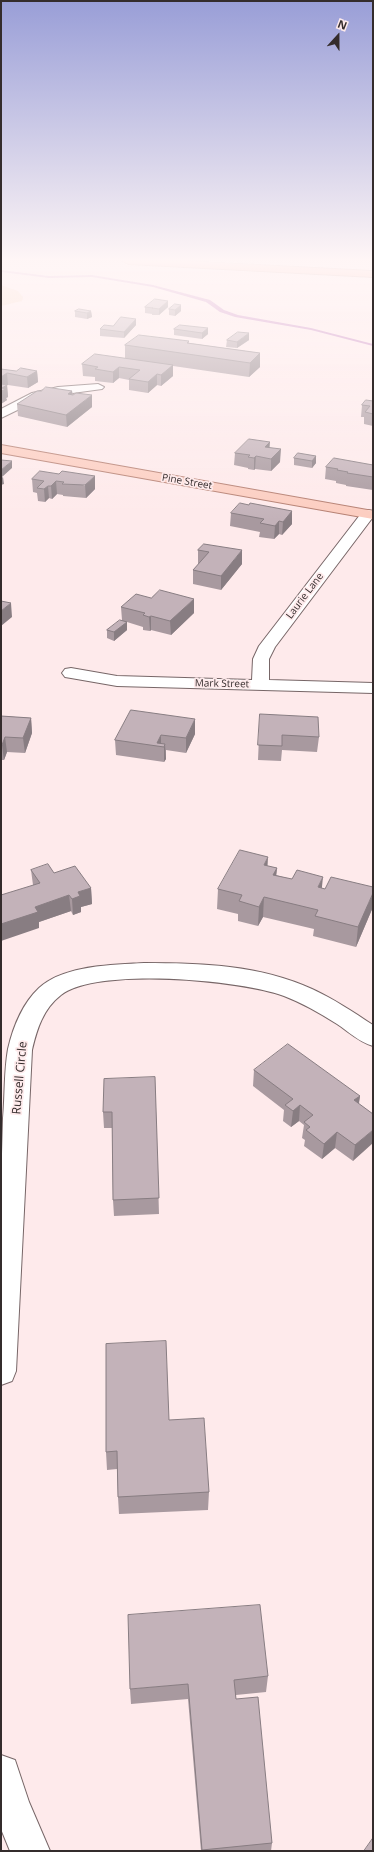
<!DOCTYPE html>
<html>
<head>
<meta charset="utf-8">
<style>
	body { margin:0 }
	#map { position:relative; width:374px; height:1852px; overflow:hidden; background:#feeaeb; font-family:"Open Sans",sans-serif }
	canvas { display:block }
	.frame { position:absolute; inset:0; border:2px solid #342c2c; pointer-events:none }
	.north { position:absolute; left:318px; top:16px; width:40px; height:40px; -webkit-text-stroke:3px #feeaeb; paint-order:stroke; rotate:21deg; font-size:11px; font-weight:700; line-height:16px; text-align:center; color:#342c2c }
	.north::after { content:''; display:block; margin:auto; width:14px; height:18px; background:#342c2c; clip-path:polygon(50% 0,100% 100%,50% 72%,0 100%) }
</style>
</head>
<body>
<div id="map">
<canvas width="374" height="1852"></canvas>
<div class="frame"></div>
<div class="north">N</div>
</div>
<script>
const c = document.querySelector('canvas').getContext('2d');
c.lineJoin = 'round';
function fill(path, color) {
  c.fillStyle = color;
  c.fill(path, 'evenodd');
}
function stroke(path, color, width, dash) {
  c.strokeStyle = color;
  c.lineWidth = width;
  c.lineCap = dash ? 'butt' : 'round';
  c.setLineDash(dash || []);
  c.stroke(path);
}
function drawText(font, color, halo, rows, align = 'center') {
  c.font = font + ' "Open Sans",sans-serif';
  c.lineWidth = 3.5;
  c.setLineDash([]);
  c.textBaseline = 'middle';
  c.strokeStyle = halo;
  c.fillStyle = color;
  for (const [text, x, y, turn = 0] of rows) {
    c.save();
    c.translate(x, y);
    c.rotate((+turn || 0) * Math.PI / 180);
    c.textAlign = isNaN(turn) ? turn : align;
    if (halo) c.strokeText(text, 0, 0);
    c.fillText(text, 0, 0);
    c.restore();
  }
}
fill(new Path2D(`
	M 1,285 L 18,291 L 23,297 L 22,301 L 1,306 Z`), '#f6dac5');
fill(new Path2D(`
	M 1,270 L 49,276 L 92,275 L 153,285 L 210,300 L 224,310 L 238,315 L 311,328 L 373,344 L 373,346 L 311,330 L 235,317 L 220,312 L 206,302 L 153,287 L 92,277 L 49,278 L 1,272 Z`), '#c37ebe');
const minor = new Path2D(`
	M 98,384 L 104,387 L 102,389 L 58,395 L 40,399 L 1,418 L 1,409 L 32,393 L 58,387 Z
	M 368,510 L 373,511 L 373,517 L 275,647 L 269,659 L 269,680 L 373,683 L 373,693 L 117,686 L 71,678 L 65,677 L 62,673 L 65,669 L 71,668 L 117,676 L 252,680 L 253,659 L 259,646 L 363,511 Z
	M 144,963 C 201,963 260,965 312,989 C 334,999 353,1012 373,1025 L 373,1046 C 359,1042 349,1032 337,1024 C 320,1013 302,1003 284,996 C 241,980 97,967 61,995 C 43,1009 37,1029 32,1050 L 16,1371 L 12,1381 L 1,1385 C 1,1297 0,1207 3,1118 C 5,1096 4,1071 8,1049 C 13,1027 23,1003 39,988 C 64,965 112,965 144,963 Z
	M 1,1755 L 15,1760 L 29,1802 L 50,1851 L 10,1851 L 1,1829 Z`);
const major = new Path2D(`
	M 1,445 L 373,511 L 373,519 L 1,453 Z`);
const highway = new Path2D(`
	M 123,261 L 183,261 L 373,271 L 373,277 L 128,264 Z`);
stroke(minor, '#776667', 2);
stroke(major, '#b57f71', 2);
stroke(highway, '#b57f71', 2);
fill(minor, '#fff');
fill(major, '#fccdc0');
fill(highway, '#faac96');
fill(new Path2D(`
	M 168,301 L 168,307 L 159,315 L 152,315 L 152,314 L 145,313 L 145,307 Z
	M 169,309 L 181,311 L 175,316 L 169,315 Z
	M 75,311 L 91,311 L 92,317 L 87,319 L 75,317 Z
	M 136,325 L 124,338 L 100,336 L 100,329 L 113,326 Z
	M 208,328 L 208,334 L 202,339 L 174,335 L 174,329 Z
	M 227,340 L 249,340 L 237,348 L 226,347 Z
	M 189,341 L 189,343 L 260,353 L 260,367 L 249,377 L 173,366 L 173,376 L 161,386 L 157,385 L 148,393 L 129,390 L 129,380 L 119,378 L 113,383 L 95,381 L 95,377 L 83,376 L 82,364 L 125,358 L 125,345 Z
	M 1,369 L 16,371 L 37,371 L 38,382 L 28,388 L 8,385 L 7,385 L 8,397 L 6,398 L 7,400 L 1,404 Z
	M 41,391 L 72,391 L 73,395 L 92,407 L 67,427 L 18,416 L 17,404 Z
	M 373,401 L 373,426 L 364,424 L 364,417 L 361,417 L 362,405 Z
	M 269,447 L 280,462 L 271,471 L 255,469 L 254,470 L 248,469 L 248,468 L 234,465 L 235,453 Z
	M 316,456 L 316,463 L 312,468 L 294,465 L 294,458 Z
	M 373,465 L 373,490 L 346,486 L 346,485 L 336,483 L 336,481 L 325,479 L 326,467 Z
	M 40,471 L 95,489 L 86,498 L 63,496 L 63,495 L 57,494 L 52,499 L 49,498 L 45,502 L 38,501 L 37,493 L 33,492 L 32,479 Z
	M 292,511 L 292,524 L 282,535 L 279,534 L 274,539 L 259,537 L 260,532 L 230,526 L 231,513 Z
	M 204,544 L 242,564 L 221,590 L 193,584 L 193,570 L 199,564 L 198,564 L 198,550 Z
	M 121,607 L 194,613 L 171,635 L 151,630 L 150,631 L 143,630 L 143,627 L 127,622 L 127,630 L 114,641 L 107,638 L 107,630 L 122,620 Z
	M 131,710 L 195,734 L 186,753 L 166,750 L 166,759 L 164,762 L 116,755 L 115,740 Z
	M 260,714 L 319,737 L 317,752 L 282,750 L 281,761 L 258,760 Z
	M 1,716 L 31,718 L 32,733 L 25,753 L 7,752 L 4,760 L 1,760 Z
	M 267,866 L 277,868 L 276,875 L 322,888 L 373,907 L 356,947 L 313,936 L 314,929 L 263,917 L 258,926 L 238,921 L 238,914 L 217,909 L 218,889 Z
	M 31,870 L 54,873 L 91,888 L 92,904 L 81,907 L 81,912 L 73,915 L 71,911 L 39,922 L 39,928 L 33,885 Z
	M 254,1070 L 360,1096 L 359,1104 L 373,1114 L 353,1161 L 335,1148 L 322,1159 L 304,1146 L 305,1140 L 302,1138 L 304,1125 L 299,1121 L 291,1127 L 283,1121 L 284,1110 L 253,1086 Z
	M 155,1077 L 159,1214 L 114,1216 L 113,1200 L 112,1128 L 104,1128 L 103,1112 Z
	M 169,1420 L 209,1492 L 208,1510 L 119,1514 L 118,1497 L 117,1469 L 107,1470 L 106,1452 Z
	M 268,1676 L 266,1692 L 236,1695 L 236,1699 L 272,1843 L 271,1851 L 201,1851 L 188,1699 L 131,1704 L 130,1689 Z`), '#a8999f');
fill(new Path2D(`
	M 168,301 L 168,307 L 159,315 L 159,309 Z
	M 181,305 L 181,311 L 175,316 L 175,310 Z
	M 91,311 L 92,317 L 87,319 L 87,313 Z
	M 136,319 L 136,325 L 124,338 L 124,332 Z
	M 208,328 L 208,334 L 202,339 L 202,333 Z
	M 249,333 L 249,340 L 237,348 L 237,342 Z
	M 260,353 L 260,367 L 249,377 L 250,363 Z
	M 173,365 L 173,376 L 161,386 L 161,375 Z
	M 119,367 L 119,378 L 113,383 L 113,372 Z
	M 37,371 L 38,382 L 28,388 L 27,377 Z
	M 7,373 L 8,385 L 4,387 L 7,385 L 8,397 L 6,398 L 7,400 L 1,404 L 1,377 Z
	M 157,374 L 157,385 L 148,393 L 148,382 Z
	M 72,391 L 73,403 L 68,394 Z
	M 92,395 L 92,407 L 67,427 L 66,415 Z
	M 270,442 L 269,454 L 265,447 Z
	M 281,449 L 280,462 L 271,471 L 271,459 Z
	M 256,456 L 255,469 L 254,470 L 254,458 Z
	M 316,456 L 316,463 L 312,468 L 312,461 Z
	M 12,461 L 12,468 L 2,477 L 1,470 Z
	M 95,476 L 95,489 L 86,498 L 85,485 Z
	M 3,477 L 4,484 L 1,485 L 1,478 Z
	M 56,481 L 57,494 L 52,499 L 51,486 Z
	M 48,486 L 49,498 L 45,502 L 44,489 Z
	M 292,511 L 292,524 L 282,535 L 283,522 Z
	M 279,521 L 279,534 L 274,539 L 275,526 Z
	M 242,550 L 242,564 L 221,590 L 221,576 Z
	M 194,599 L 194,613 L 171,635 L 170,621 Z
	M 11,603 L 12,617 L 1,626 L 1,611 Z
	M 151,616 L 151,630 L 150,631 L 149,617 Z
	M 127,622 L 127,630 L 114,641 L 114,632 Z
	M 31,718 L 32,733 L 25,753 L 23,738 Z
	M 195,719 L 195,734 L 186,753 L 186,738 Z
	M 161,735 L 161,747 L 157,743 Z
	M 5,737 L 7,752 L 4,760 L 2,745 Z
	M 165,744 L 166,759 L 164,762 L 164,747 Z
	M 268,857 L 267,876 L 264,865 Z
	M 277,868 L 275,888 L 273,875 Z
	M 323,877 L 321,896 L 318,887 Z
	M 91,888 L 92,904 L 81,907 L 81,912 L 73,915 L 72,899 L 78,892 Z
	M 373,893 L 373,907 L 356,947 L 358,927 Z
	M 69,895 L 71,911 L 39,922 L 39,928 L 1,941 L 1,924 L 35,907 Z
	M 264,897 L 263,917 L 258,926 L 259,907 Z
	M 360,1096 L 357,1112 L 354,1100 Z
	M 300,1105 L 299,1121 L 291,1127 L 293,1111 Z
	M 373,1130 L 373,1143 L 353,1161 L 355,1145 Z
	M 337,1132 L 335,1148 L 322,1159 L 324,1144 Z`), '#887d82');
const building = new Path2D(`
	M 155,299 L 168,301 L 159,309 L 152,308 L 153,308 L 145,307 Z
	M 175,304 L 181,305 L 175,310 L 169,309 Z
	M 79,309 L 91,311 L 87,313 L 75,311 Z
	M 121,317 L 136,319 L 124,332 L 100,329 L 104,325 L 113,326 Z
	M 180,325 L 208,328 L 202,333 L 174,329 Z
	M 238,332 L 249,333 L 237,342 L 227,340 Z
	M 139,335 L 189,341 L 187,343 L 260,353 L 250,363 L 125,345 Z
	M 95,354 L 173,365 L 161,375 L 157,374 L 148,382 L 129,379 L 140,370 L 119,367 L 113,372 L 95,369 L 98,367 L 82,364 Z
	M 21,368 L 37,371 L 27,377 L 7,373 L 1,377 L 1,369 L 16,371 Z
	M 1,384 L 7,385 L 2,388 L 6,389 L 1,391 Z
	M 46,387 L 72,391 L 68,394 L 73,395 L 76,393 L 92,395 L 66,415 L 17,404 L 37,391 L 41,391 Z
	M 366,400 L 373,401 L 373,414 L 365,412 L 370,406 L 362,405 Z
	M 249,439 L 270,442 L 265,447 L 281,449 L 271,459 L 256,456 L 254,458 L 248,457 L 250,455 L 235,453 Z
	M 298,453 L 316,456 L 312,461 L 294,458 Z
	M 334,458 L 373,465 L 373,477 L 347,473 L 348,472 L 337,470 L 338,469 L 326,467 Z
	M 1,460 L 12,461 L 1,470 Z
	M 40,471 L 59,474 L 62,471 L 95,476 L 85,485 L 62,484 L 64,482 L 56,481 L 51,486 L 48,486 L 44,489 L 37,488 L 44,481 L 32,479 Z
	M 240,503 L 249,505 L 250,503 L 292,511 L 283,522 L 279,521 L 275,526 L 260,523 L 264,519 L 231,513 Z
	M 204,544 L 242,550 L 221,576 L 193,570 L 209,552 L 198,550 Z
	M 160,590 L 194,599 L 170,621 L 151,616 L 149,617 L 143,615 L 145,613 L 121,607 L 136,594 L 151,598 Z
	M 1,601 L 11,603 L 1,611 Z
	M 120,620 L 127,622 L 114,632 L 107,630 Z
	M 131,710 L 195,719 L 186,738 L 161,735 L 157,743 L 165,744 L 164,747 L 115,740 Z
	M 260,714 L 318,717 L 319,737 L 282,735 L 282,746 L 258,745 Z
	M 1,716 L 31,718 L 23,738 L 5,737 L 2,745 L 1,745 Z
	M 240,850 L 268,857 L 264,865 L 277,868 L 273,875 L 292,879 L 297,870 L 323,877 L 318,887 L 325,889 L 331,877 L 373,887 L 373,893 L 358,927 L 315,916 L 318,910 L 264,897 L 259,907 L 239,901 L 242,895 L 218,889 Z
	M 48,864 L 54,873 L 75,866 L 91,888 L 78,892 L 80,896 L 72,899 L 69,895 L 35,907 L 38,912 L 1,924 L 1,895 L 40,883 L 31,870 Z
	M 288,1044 L 360,1096 L 354,1100 L 373,1114 L 373,1130 L 355,1145 L 337,1132 L 324,1144 L 306,1130 L 310,1127 L 304,1122 L 313,1115 L 300,1105 L 293,1111 L 285,1105 L 293,1099 L 254,1070 Z
	M 155,1077 L 159,1198 L 113,1200 L 112,1112 L 103,1112 L 104,1079 Z
	M 166,1341 L 169,1420 L 204,1418 L 209,1492 L 118,1497 L 117,1451 L 106,1452 L 106,1344 Z
	M 260,1605 L 268,1676 L 234,1680 L 236,1699 L 258,1697 L 272,1843 L 202,1850 L 188,1684 L 130,1689 L 128,1615 Z
	M 373,1838 L 373,1851 L 364,1851 Z`);
fill(building, '#c3b2b9');
stroke(building, '#887d82', 1);
const sky = c.createLinearGradient(0, 0, 0, 520);
sky.addColorStop(0, '#999ed7');
sky.addColorStop(0.5, '#fff6f6');
sky.addColorStop(1, '#fff6f600');
c.fillStyle = sky;
c.fillRect(0, 0, 374, 520);
drawText('10px', '#342c2c', '#feeaeb', [
	["Pine Street",187,482,10],
	["Laurie Lane",305,596,-53],
	["Mark Street",222,684,1]
]);
drawText('12px', '#342c2c', '#feeaeb', [
	["Russell Circle",20,1078,-85]
]);
</script>
</body>
</html>
